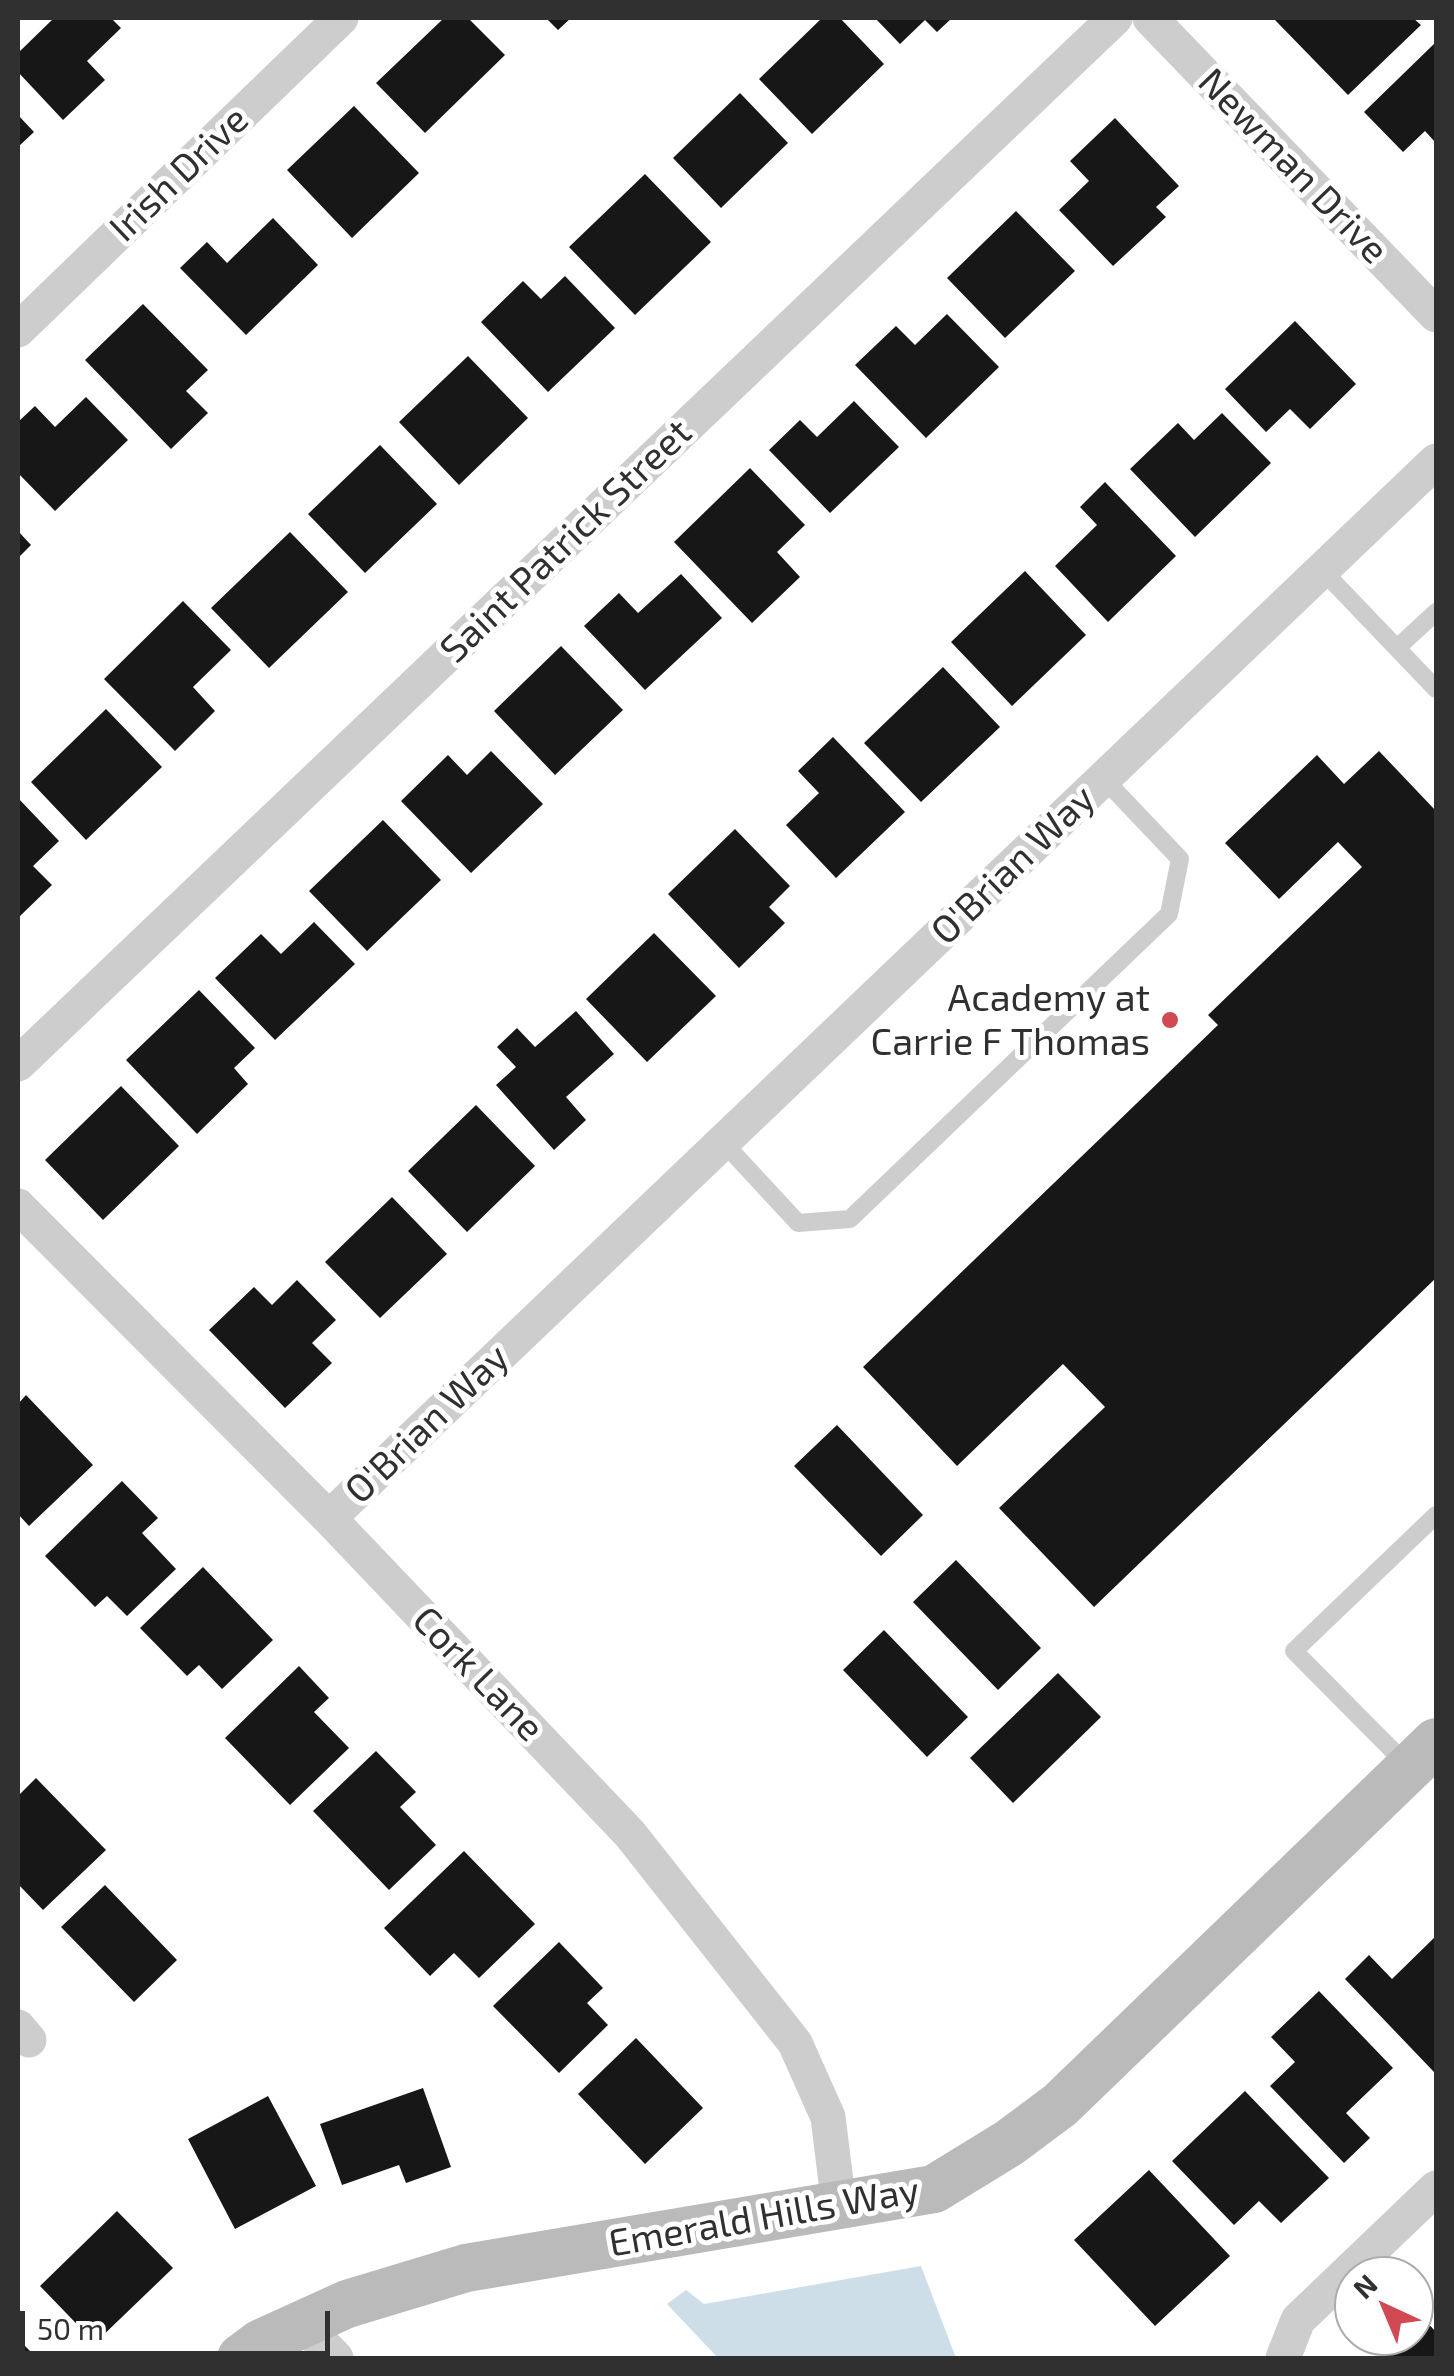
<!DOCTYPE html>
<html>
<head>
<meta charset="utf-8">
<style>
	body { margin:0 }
	#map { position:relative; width:1454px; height:2376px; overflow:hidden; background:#fff; font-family:"Exo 2",sans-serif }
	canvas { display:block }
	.frame { position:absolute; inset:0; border:20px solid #303030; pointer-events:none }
	.north { position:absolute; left:1334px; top:2256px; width:100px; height:100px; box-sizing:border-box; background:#fff; border:2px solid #acacac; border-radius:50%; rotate:316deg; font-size:28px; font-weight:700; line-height:40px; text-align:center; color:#303030 }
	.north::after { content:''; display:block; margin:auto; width:35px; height:45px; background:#d04953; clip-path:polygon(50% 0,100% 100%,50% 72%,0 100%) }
	.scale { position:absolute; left:20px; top:2311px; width:310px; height:45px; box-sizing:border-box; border:5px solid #303030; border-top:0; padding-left:12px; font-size:30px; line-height:35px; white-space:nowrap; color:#303030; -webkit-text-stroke:8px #fff; paint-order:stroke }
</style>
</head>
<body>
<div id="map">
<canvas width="1454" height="2376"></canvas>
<div class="frame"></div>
<div class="north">N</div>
<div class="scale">50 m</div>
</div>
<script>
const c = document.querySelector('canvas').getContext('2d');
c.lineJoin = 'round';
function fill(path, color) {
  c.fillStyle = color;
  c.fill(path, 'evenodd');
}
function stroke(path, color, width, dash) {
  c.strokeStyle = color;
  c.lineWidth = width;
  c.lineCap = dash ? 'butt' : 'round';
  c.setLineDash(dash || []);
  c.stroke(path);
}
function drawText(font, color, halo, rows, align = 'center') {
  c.font = font + ' "Exo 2",sans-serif';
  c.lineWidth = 10;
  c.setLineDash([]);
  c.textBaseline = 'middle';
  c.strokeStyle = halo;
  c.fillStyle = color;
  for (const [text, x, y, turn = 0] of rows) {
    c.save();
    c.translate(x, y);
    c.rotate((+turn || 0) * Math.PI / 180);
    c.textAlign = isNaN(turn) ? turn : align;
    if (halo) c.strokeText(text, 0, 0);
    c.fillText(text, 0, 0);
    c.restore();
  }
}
fill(new Path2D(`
	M 921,2266 L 956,2358 L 718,2358 L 667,2304 L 686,2290 L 704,2304 Z`), '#cedee8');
fill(new Path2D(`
	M 54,18 L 111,18 L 121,28 L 87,61 L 105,80 L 63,120 L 18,72 L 18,53 Z
	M 444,18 L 468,18 L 505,55 L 425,133 L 376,83 Z
	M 546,18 L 571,18 L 558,30 Z
	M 822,18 L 840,18 L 884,64 L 812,134 L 759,79 Z
	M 875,18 L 952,18 L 937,32 L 925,20 L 900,44 Z
	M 1277,18 L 1413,18 L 1421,25 L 1348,95 L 1275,20 Z
	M 1436,42 L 1436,143 L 1425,131 L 1403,152 L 1364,112 Z
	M 740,93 L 788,143 L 721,208 L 673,158 Z
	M 354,106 L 419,173 L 352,238 L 287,170 Z
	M 18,115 L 34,132 L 18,147 Z
	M 1115,118 L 1179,186 L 1156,207 L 1166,217 L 1113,266 L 1059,210 L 1089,181 L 1070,161 Z
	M 645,174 L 711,242 L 635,315 L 569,247 Z
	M 1016,211 L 1075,271 L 1005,338 L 947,278 Z
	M 273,218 L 318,265 L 246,335 L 180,268 L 207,242 L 227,263 Z
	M 565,276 L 615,328 L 548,392 L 481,322 L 523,281 L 541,299 Z
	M 143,304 L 208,370 L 186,391 L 208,413 L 171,449 L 85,360 Z
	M 947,314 L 999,367 L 926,438 L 855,365 L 896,326 L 915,345 Z
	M 1295,321 L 1356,384 L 1310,429 L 1290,409 L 1266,432 L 1225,389 Z
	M 468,356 L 528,418 L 459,485 L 399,422 Z
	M 86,397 L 128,440 L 55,511 L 18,473 L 18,422 L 35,406 L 55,427 Z
	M 854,401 L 899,447 L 830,513 L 769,450 L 800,420 L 817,437 Z
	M 1222,413 L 1271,463 L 1195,537 L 1130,469 L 1178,423 L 1194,440 Z
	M 380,445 L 437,504 L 365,573 L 308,514 Z
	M 750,468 L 805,525 L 777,552 L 800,577 L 752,623 L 674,542 Z
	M 1105,482 L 1176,556 L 1108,622 L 1055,566 L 1097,525 L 1080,507 Z
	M 18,531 L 31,545 L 18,558 Z
	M 290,532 L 348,592 L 269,668 L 211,608 Z
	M 1025,571 L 1086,635 L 1012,706 L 951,642 Z
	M 681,574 L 722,618 L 645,690 L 584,626 L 619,593 L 638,613 Z
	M 183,601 L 231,650 L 193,687 L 215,711 L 175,751 L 104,679 Z
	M 561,646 L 623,710 L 555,775 L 494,711 Z
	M 943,667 L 1000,727 L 921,802 L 864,743 Z
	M 106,709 L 162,767 L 86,840 L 31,782 Z
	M 833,737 L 905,812 L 836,878 L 786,825 L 819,793 L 798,771 Z
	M 491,751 L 543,804 L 471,873 L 401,801 L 448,755 L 467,775 Z
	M 1379,751 L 1436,811 L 1436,1278 L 1094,1607 L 999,1508 L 1105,1407 L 1063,1364 L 957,1466 L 863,1367 L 1218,1025 L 1208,1015 L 1362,867 L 1338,842 L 1279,899 L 1225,843 L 1317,755 L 1344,784 Z
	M 18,798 L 59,841 L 33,866 L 52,885 L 18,918 Z
	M 383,820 L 441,880 L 367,951 L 309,891 Z
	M 735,829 L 790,886 L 769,907 L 785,923 L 739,968 L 668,894 Z
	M 314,922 L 355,964 L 275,1040 L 215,978 L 261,934 L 281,954 Z
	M 654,933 L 716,996 L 647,1062 L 586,999 Z
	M 199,990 L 255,1048 L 234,1068 L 248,1084 L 197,1134 L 126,1060 Z
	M 576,1011 L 614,1054 L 566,1097 L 586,1120 L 554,1150 L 496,1085 L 516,1067 L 497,1047 L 517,1028 L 535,1047 Z
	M 121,1086 L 179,1146 L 103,1220 L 45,1160 Z
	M 476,1105 L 535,1166 L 467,1232 L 408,1171 Z
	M 392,1197 L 447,1254 L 380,1318 L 325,1262 Z
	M 297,1280 L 336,1320 L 312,1343 L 332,1363 L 285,1408 L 209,1330 L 254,1287 L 272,1305 Z
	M 26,1395 L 93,1465 L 29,1526 L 18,1514 L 18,1404 Z
	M 837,1425 L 923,1515 L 881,1556 L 794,1466 Z
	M 122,1481 L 158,1518 L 142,1533 L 176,1569 L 127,1616 L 107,1596 L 95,1607 L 45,1556 Z
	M 956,1560 L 1041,1648 L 998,1690 L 913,1602 Z
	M 203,1567 L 273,1640 L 222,1689 L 199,1665 L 187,1676 L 140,1628 Z
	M 884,1630 L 968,1717 L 927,1757 L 843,1670 Z
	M 299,1666 L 329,1698 L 314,1712 L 349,1748 L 290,1805 L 225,1738 Z
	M 1058,1673 L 1101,1717 L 1013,1803 L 970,1758 Z
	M 376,1751 L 416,1792 L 400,1807 L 436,1845 L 389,1890 L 313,1811 Z
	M 36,1778 L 106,1850 L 43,1910 L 18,1884 L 18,1796 Z
	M 464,1851 L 535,1924 L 479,1978 L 454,1953 L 430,1976 L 384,1928 Z
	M 105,1885 L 177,1960 L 134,2002 L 61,1927 Z
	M 1436,1936 L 1436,2070 L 1434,2072 L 1345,1979 L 1369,1955 L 1392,1979 Z
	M 559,1942 L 603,1988 L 587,2003 L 608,2025 L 559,2073 L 493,2006 Z
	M 1319,1991 L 1393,2068 L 1346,2113 L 1370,2138 L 1344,2163 L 1270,2086 L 1295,2062 L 1271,2037 Z
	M 636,2038 L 703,2108 L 645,2164 L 578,2094 Z
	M 423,2088 L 451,2167 L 406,2183 L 399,2165 L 342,2185 L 320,2124 Z
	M 1245,2091 L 1329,2178 L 1281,2223 L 1259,2201 L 1234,2225 L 1172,2161 Z
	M 268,2096 L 316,2186 L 235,2229 L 188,2139 Z
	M 1149,2170 L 1230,2256 L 1155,2326 L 1074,2240 Z
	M 117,2211 L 173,2268 L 95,2343 L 40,2286 Z
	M 1423,2318 L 1436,2332 L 1436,2358 L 1381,2358 L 1404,2336 L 1414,2336 L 1414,2326 Z
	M 18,2339 L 37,2358 L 18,2358 Z`), '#171717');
stroke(new Path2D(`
	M 1322,570 L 1436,689
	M 1397,648 L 1436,612
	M 723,1142 L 798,1223 L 850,1219 L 1169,914 L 1180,859 L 1104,779
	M 1410,1768 L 1294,1651 L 1436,1515`), '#cdcdcd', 18);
stroke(new Path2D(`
	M 1150,18 L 1436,315
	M 18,330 L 341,18
	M 18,1064 L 1115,18
	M 18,1206 L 329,1518 L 630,1834 L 795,2043 L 828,2117 L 839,2206
	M 329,1518 L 1436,461
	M 18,2027 L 29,2040
	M 303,2324 L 336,2358
	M 1283,2358 L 1298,2320 L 1436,2188`), '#cdcdcd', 35);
stroke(new Path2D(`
	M 241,2358 L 261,2343 L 347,2304 L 466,2268 L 934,2189 L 1009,2143 L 1060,2105 L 1436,1742`), '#bababa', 48);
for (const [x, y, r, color] of [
	[1170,1020,10,"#d04953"]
]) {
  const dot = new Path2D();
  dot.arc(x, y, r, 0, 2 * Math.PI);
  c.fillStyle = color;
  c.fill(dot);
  stroke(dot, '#fff', 4);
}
drawText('38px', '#303030', '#fff', [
	["Newman Drive",1293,166,46],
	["Irish Drive",179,174,-44],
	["Saint Patrick Street",566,541,-44],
	["O'Brian Way",1013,865,-44],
	["O'Brian Way",427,1424,-44],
	["Cork Lane",478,1674,46],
	["Emerald Hills Way",764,2217,-10]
]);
drawText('38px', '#303030', '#fff', [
	["Academy at",1150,998],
	["Carrie F Thomas",1150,1042]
], 'right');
</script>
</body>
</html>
